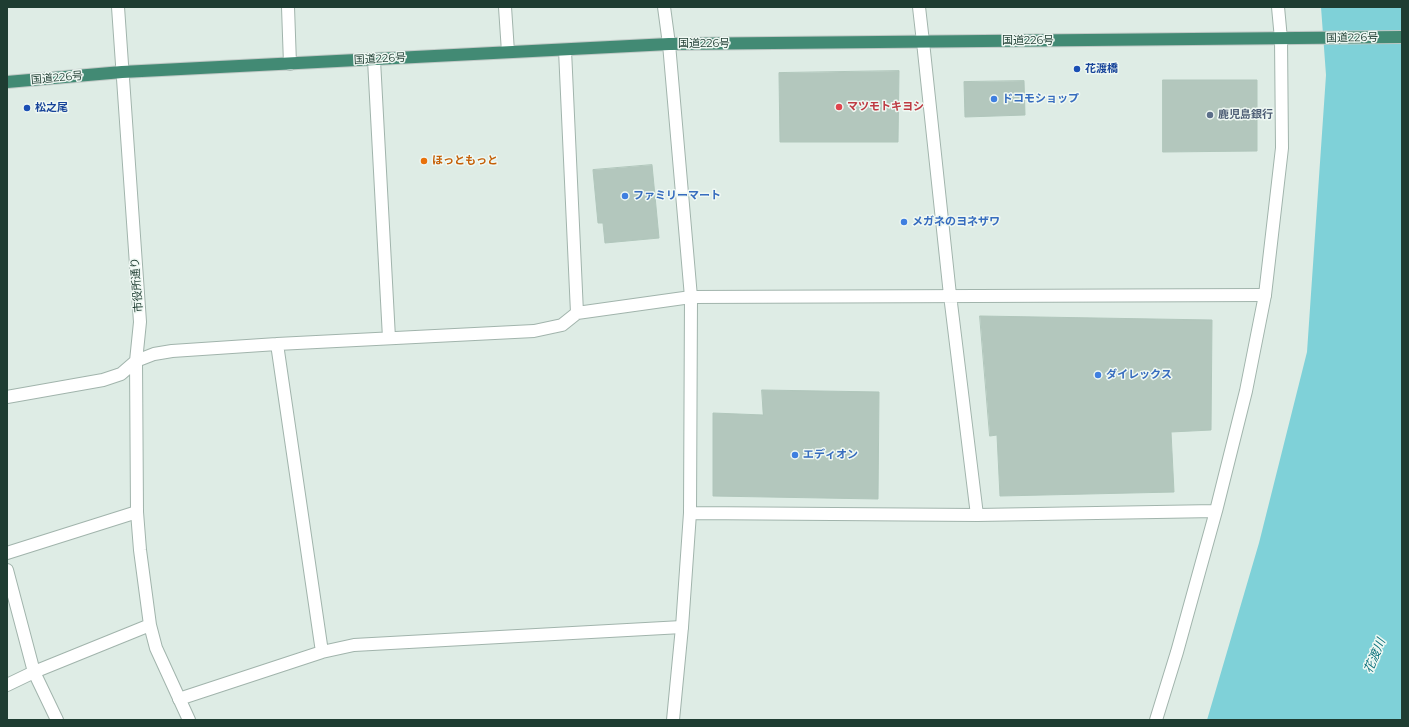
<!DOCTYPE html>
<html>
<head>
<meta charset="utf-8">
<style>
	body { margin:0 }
	#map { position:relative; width:1409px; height:727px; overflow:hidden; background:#deece5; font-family:Montserrat,sans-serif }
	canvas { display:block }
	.frame { position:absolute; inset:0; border:8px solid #1e3d32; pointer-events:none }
</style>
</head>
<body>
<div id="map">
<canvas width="1409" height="727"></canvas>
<div class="frame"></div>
</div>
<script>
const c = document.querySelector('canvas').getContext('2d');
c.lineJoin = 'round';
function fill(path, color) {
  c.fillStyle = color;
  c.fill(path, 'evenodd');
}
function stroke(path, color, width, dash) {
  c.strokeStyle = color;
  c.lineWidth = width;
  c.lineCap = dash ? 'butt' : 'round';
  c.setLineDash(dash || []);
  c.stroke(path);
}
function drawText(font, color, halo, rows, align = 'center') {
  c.font = font + ' Montserrat,"Noto Sans JP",sans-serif';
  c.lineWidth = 3;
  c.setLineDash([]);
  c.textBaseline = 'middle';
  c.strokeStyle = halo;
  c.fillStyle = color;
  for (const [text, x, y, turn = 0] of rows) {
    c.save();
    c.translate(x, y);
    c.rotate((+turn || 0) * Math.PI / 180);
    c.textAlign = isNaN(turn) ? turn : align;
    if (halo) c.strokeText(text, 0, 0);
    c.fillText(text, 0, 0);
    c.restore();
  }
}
fill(new Path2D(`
	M 1321,7 L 1402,7 L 1402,720 L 1207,720 L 1259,543 L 1307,352 L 1326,75 Z`), '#7fd1d8');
const building = new Path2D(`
	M 899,71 L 898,142 L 780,142 L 779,73 Z
	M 1163,80 L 1257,80 L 1257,151 L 1163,152 Z
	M 1024,81 L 1025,115 L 965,117 L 964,82 Z
	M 652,165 L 659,238 L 605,243 L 603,223 L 598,223 L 593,170 Z
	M 980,316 L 1212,320 L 1211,430 L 1171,432 L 1174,492 L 1000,496 L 997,435 L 990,436 Z
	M 762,390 L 879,392 L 878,499 L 713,496 L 713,413 L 763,415 Z`);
fill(building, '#b3c7bd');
stroke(building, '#b0c6bb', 1);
const minor = new Path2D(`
	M 288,7 L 290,64
	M 505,7 L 508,52
	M 923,42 L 950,295 L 977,515
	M 565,50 L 577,313
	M 374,60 L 389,338
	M 277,344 L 322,652
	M 136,361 L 154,354 L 172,351 L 277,344 L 534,331 L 562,325 L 577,313 L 691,297 L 1265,295
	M 7,553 L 137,512
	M 7,570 L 34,672 L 57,720
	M 179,699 L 322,652 L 354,645 L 682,627`);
const tertiary = new Path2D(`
	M 664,7 L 669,44 L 691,297 L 690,513 L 682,627 L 673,720
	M 919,7 L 923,42
	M 136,361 L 137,512 L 140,550 L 150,625 L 156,648 L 189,720
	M 7,397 L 103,380 L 121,374 L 136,361 L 140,322 L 118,7
	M 690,513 L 977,515 L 1216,511
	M 7,685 L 34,672 L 150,625
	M 1156,720 L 1177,652 L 1216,511 L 1246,391 L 1265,295 L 1282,148 L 1281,39 L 1278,7`);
const trunk = new Path2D(`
	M 7,82 L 122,72 L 669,44 L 1402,37`);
stroke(minor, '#a1b4ac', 14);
stroke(tertiary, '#a1b4ac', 14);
stroke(trunk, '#c0c9c6', 14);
stroke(minor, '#fff', 12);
stroke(tertiary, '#fff', 12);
stroke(trunk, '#428a74', 12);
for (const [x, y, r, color] of [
	[1077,69,4,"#1a4fb4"],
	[994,99,4,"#3f7fe0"],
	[839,107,4,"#e0444e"],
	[27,108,4,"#1a4fb4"],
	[1210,115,4,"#5c6f8a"],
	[424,161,4,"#e8710a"],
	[625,196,4,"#3f7fe0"],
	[904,222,4,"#3f7fe0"],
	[1098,375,4,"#3f7fe0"],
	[795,455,4,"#3f7fe0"]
]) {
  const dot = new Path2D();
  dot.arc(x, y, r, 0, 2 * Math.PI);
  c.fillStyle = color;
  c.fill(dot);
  stroke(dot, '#eff8f3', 1.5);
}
drawText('11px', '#1e3d32', '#eff8f3', [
	["国道226号",1352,38,-1],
	["国道226号",1028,41],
	["国道226号",704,44],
	["国道226号",380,59,-3],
	["国道226号",57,78,-5],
	["市役所通り",137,285,-94]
]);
drawText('bold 11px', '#164399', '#eff8f3', [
	["花渡橋",1085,69],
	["松之尾",35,108]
], 'left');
drawText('bold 11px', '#366cbe', '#eff8f3', [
	["ドコモショップ",1002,99],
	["ファミリーマート",633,196],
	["メガネのヨネザワ",912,222],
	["ダイレックス",1106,375],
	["エディオン",803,455]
], 'left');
drawText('bold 11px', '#be3a42', '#eff8f3', [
	["マツモトキヨシ",847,107]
], 'left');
drawText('bold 11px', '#4e5e75', '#eff8f3', [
	["鹿児島銀行",1218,115]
], 'left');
drawText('bold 11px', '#c56008', '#eff8f3', [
	["ほっともっと",432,161]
], 'left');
drawText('italic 12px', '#12757f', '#eff8f3', [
	["花渡川",1375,656,-67]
]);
</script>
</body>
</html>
